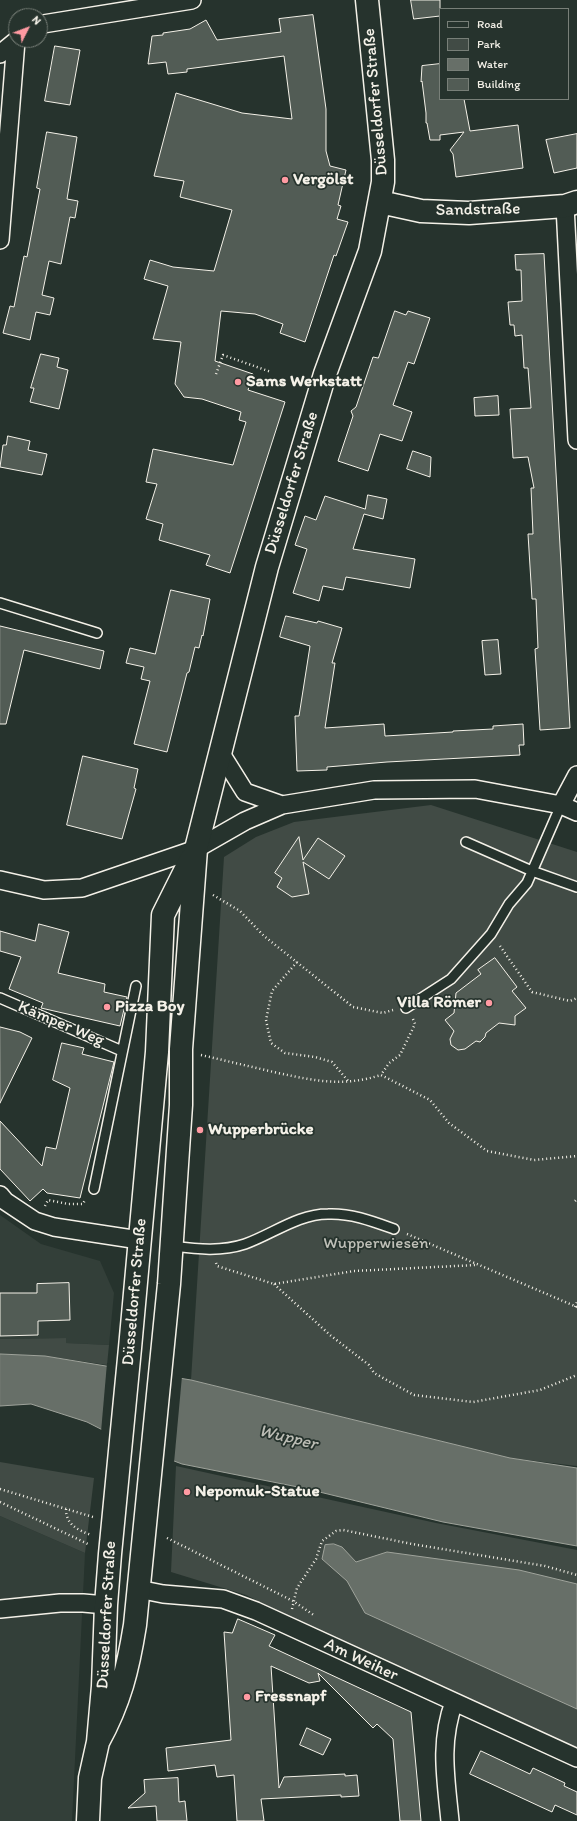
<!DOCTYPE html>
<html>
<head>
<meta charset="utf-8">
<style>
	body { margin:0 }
	#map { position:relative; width:577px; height:1821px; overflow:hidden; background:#26332d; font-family:Itim,sans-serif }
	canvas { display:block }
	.legend { position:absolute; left:439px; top:8px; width:130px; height:92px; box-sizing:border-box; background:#26332d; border:1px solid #787f78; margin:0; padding:5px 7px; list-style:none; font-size:12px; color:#f4f1e8 }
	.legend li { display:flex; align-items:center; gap:8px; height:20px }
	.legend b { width:20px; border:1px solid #787f78 }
	.north { position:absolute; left:8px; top:8px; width:40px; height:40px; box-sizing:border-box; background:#26332d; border:1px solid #787f78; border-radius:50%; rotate:48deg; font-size:11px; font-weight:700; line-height:16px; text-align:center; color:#f4f1e8 }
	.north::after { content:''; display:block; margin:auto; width:14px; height:18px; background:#ff9aa2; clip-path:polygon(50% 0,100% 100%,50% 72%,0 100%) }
</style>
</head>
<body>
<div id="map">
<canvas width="577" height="1821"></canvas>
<ul class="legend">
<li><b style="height:5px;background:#26332d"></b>Road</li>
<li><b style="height:11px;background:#414b45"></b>Park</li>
<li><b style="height:11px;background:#676f68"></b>Water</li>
<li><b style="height:11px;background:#525c55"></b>Building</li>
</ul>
<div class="north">N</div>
</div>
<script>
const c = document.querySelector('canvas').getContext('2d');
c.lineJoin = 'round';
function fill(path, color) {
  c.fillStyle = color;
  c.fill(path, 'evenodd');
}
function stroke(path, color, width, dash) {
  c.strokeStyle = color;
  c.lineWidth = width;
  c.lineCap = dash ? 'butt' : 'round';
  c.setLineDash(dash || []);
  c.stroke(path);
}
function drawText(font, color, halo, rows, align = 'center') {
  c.font = font + ' Itim,sans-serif';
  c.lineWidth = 3.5;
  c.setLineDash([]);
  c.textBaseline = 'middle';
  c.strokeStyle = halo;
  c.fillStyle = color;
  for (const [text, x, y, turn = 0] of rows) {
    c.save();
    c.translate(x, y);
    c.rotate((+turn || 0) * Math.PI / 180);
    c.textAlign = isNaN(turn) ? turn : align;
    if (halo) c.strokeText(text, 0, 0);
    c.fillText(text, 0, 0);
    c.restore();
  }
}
fill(new Path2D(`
	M 0,1215 L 41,1244 L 100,1261 L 114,1293 L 109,1345 L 66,1343 L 66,1338 L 0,1339 Z
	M 0,1516 L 85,1553 L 72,1821 L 0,1821 Z`), '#333f39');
fill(new Path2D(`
	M 431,805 L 577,852 L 577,1466 L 510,1458 L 191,1380 L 224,857 L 256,837 L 294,822 Z
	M 66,1338 L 66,1343 L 109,1345 L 107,1365 L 45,1356 L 0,1354 L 0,1339 Z
	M 0,1462 L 94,1478 L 85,1553 L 0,1516 Z
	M 176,1466 L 436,1523 L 577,1550 L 577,1751 L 323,1633 L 246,1595 L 171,1572 Z`), '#414b45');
const water = new Path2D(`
	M 0,1354 L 45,1356 L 191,1380 L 510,1458 L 577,1468 L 577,1546 L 443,1522 L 303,1488 L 182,1464 L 132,1445 L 87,1422 L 31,1404 L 0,1406 Z
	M 334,1544 L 342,1547 L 356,1562 L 387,1552 L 519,1570 L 577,1584 L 577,1709 L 365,1613 L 347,1581 L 322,1559 L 325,1545 Z`);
fill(water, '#676f68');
stroke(water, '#9fa39b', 1);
fill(new Path2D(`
	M 107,1363 L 182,1376 L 174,1463 L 131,1447 L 101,1432 Z`), '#26332d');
const building = new Path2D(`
	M 411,0 L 440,0 L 440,16 L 414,19 Z
	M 313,15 L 326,109 L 326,151 L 330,166 L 346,170 L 338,205 L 341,206 L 337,219 L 348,222 L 336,256 L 334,255 L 305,342 L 280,333 L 283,324 L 255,314 L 221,311 L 215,361 L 253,374 L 248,390 L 285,402 L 230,573 L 206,565 L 210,555 L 159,540 L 163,524 L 146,519 L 157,484 L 146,482 L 153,449 L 233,465 L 246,422 L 239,420 L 241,412 L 202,399 L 184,397 L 175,384 L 181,342 L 153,339 L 168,286 L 144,279 L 150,260 L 173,267 L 214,271 L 232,210 L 180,197 L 184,181 L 154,176 L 176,93 L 242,113 L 292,119 L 284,56 L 187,69 L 187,72 L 168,74 L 166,62 L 148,64 L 152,36 L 163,35 L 163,33 L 190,29 L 206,20 L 217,40 L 281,32 L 279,19 Z
	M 55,46 L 80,50 L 70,105 L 45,101 Z
	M 440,64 L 440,99 L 464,99 L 470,131 L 518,125 L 523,168 L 456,177 L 453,154 L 450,150 L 464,132 L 440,135 L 440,140 L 430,140 L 427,123 L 426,123 L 426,113 L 422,81 L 421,82 L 422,66 Z
	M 47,132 L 77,137 L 67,199 L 78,201 L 75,218 L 70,217 L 61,264 L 49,261 L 42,295 L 54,298 L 50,315 L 36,312 L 30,340 L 3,333 L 10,306 L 14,307 L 24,256 L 27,257 L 40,189 L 37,188 Z
	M 577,134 L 577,168 L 554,173 L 546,140 Z
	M 544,254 L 570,728 L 540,730 L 535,649 L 538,648 L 536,599 L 532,599 L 528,534 L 533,534 L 531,488 L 534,488 L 528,457 L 513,458 L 510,409 L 531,408 L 528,368 L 524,368 L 522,335 L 515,336 L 514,325 L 510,325 L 508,302 L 522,301 L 521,270 L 516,270 L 515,255 Z
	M 395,311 L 406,315 L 408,311 L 430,318 L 414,364 L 408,362 L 393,405 L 412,412 L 402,441 L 380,434 L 368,471 L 338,461 L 353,416 L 351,411 L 356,407 L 373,357 L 378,358 Z
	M 41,354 L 59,358 L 57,367 L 68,370 L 59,409 L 30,402 L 34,388 L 31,388 Z
	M 498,396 L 499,415 L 475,416 L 474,398 Z
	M 8,436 L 30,441 L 28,450 L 47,454 L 42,475 L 0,467 L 3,445 L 6,445 Z
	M 413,451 L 431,457 L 430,477 L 407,469 Z
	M 368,495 L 387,499 L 383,519 L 364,514 L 353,549 L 415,559 L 410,588 L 346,577 L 343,590 L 323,586 L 319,601 L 293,593 L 307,549 L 295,545 L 305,516 L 316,520 L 325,496 L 365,509 Z
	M 171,590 L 210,599 L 203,636 L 202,635 L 199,648 L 195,647 L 189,672 L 187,673 L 167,752 L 134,744 L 150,681 L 141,679 L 144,667 L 126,663 L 130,648 L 155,654 Z
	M 286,616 L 317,623 L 318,621 L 342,628 L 332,663 L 335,663 L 325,728 L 384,724 L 385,736 L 453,732 L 453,731 L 493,729 L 493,726 L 523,724 L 524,745 L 519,745 L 520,755 L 387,762 L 327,767 L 327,770 L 297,771 L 295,716 L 299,716 L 310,646 L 280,637 Z
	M 0,626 L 104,651 L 100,669 L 24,650 L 6,724 L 0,724 Z
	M 498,640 L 501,674 L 485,675 L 482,641 Z
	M 83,756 L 138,769 L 134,788 L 136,789 L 122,839 L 67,825 Z
	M 299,837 L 303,860 L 318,838 L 345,856 L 329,879 L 303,862 L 309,894 L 292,897 L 277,887 L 282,878 L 275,873 Z
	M 39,924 L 69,932 L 58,973 L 105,984 L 104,992 L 127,997 L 120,1026 L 41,1008 L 43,1003 L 9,989 L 21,957 L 0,951 L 0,931 L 35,941 Z
	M 495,958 L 517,987 L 512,991 L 526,1008 L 515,1016 L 515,1025 L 499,1023 L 486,1033 L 485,1037 L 480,1042 L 476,1041 L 465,1049 L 458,1050 L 451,1045 L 450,1039 L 454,1031 L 445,1020 L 454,1013 L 456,993 L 481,974 L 478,970 Z
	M 0,1027 L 20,1032 L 32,1038 L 0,1103 Z
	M 62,1043 L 84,1048 L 82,1054 L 114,1062 L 80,1198 L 47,1193 L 43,1189 L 30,1201 L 0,1169 L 0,1121 L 42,1166 L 46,1147 L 56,1149 L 70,1088 L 53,1080 Z
	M 69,1283 L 70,1320 L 38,1321 L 38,1335 L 0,1336 L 0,1293 L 37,1293 L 37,1284 Z
	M 238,1619 L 275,1635 L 269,1646 L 411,1712 L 421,1821 L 400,1821 L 393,1739 L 377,1724 L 373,1728 L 318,1673 L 320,1681 L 309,1683 L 271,1666 L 279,1788 L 284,1777 L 345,1774 L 345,1776 L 357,1775 L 359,1796 L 341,1797 L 341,1795 L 261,1799 L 264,1821 L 237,1821 L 234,1775 L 217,1777 L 215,1765 L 168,1771 L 166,1748 L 231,1740 L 224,1632 L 232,1633 Z
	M 307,1728 L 331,1739 L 323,1755 L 300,1745 Z
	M 481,1751 L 530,1774 L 533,1768 L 565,1783 L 564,1786 L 577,1792 L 577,1815 L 555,1805 L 552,1812 L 470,1774 Z
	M 178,1778 L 179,1802 L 185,1801 L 187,1821 L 157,1821 L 156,1806 L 128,1808 L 145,1793 L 144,1780 Z`);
fill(building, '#525c55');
stroke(building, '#f4f1e8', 1);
const lane = new Path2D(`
	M 0,603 L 97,633
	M 466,842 L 532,871 L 577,887
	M 0,998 L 122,1051
	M 406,1008 L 451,979 L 491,934 L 509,904 L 527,883 L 561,805
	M 94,1189 L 136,986
	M 172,1246 C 197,1249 221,1252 245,1244 C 273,1234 298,1214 328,1214 C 351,1213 372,1221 394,1229`);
const street = new Path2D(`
	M 40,26 L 43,24 L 192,0
	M 0,54 L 17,40
	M 565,206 L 577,440
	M 0,240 L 16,41
	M 220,752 L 245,792 L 282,805
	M 561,805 L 577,775
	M 0,880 L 44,890 L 82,888 L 196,849 L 245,821 L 282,805 L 374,790 L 475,789 L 561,805 L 577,812
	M 0,1195 L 5,1201 L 35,1221 L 54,1227 L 139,1240
	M 138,1589 L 163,1594 L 223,1599 L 256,1611 L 577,1758
	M 0,1609 L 60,1603 L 83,1603 L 106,1605
	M 450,1821 C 446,1779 439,1743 454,1702`);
const secondary = new Path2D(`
	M 380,202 L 421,211 L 469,213 L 565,206 L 577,202
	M 98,1742 C 120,1702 128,1669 135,1625 L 169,1284 L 181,1105 L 181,1049 L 196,849 L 267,567 L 325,374 L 370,251 L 383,182 L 383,160 L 367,0
	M 88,1821 L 90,1778 L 98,1742 L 103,1686 L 106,1605 L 110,1554 L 130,1348 L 157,1052 L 163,915 L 191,859`);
stroke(lane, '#f4f1e8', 12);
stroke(street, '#f4f1e8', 20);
stroke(secondary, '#f4f1e8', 25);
stroke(new Path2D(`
	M 216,374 L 223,355 L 271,372
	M 213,895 L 240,911 L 264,936 L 353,1007 L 383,1013 L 393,1010
	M 500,946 L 532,992 L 570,1001 L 577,998
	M 297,962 L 272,991 L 266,1020 L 271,1043 L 285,1053 L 315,1057 L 332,1062 L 349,1082
	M 413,1019 L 415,1024 L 400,1055 L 389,1063 L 381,1075 L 430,1100 L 449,1123 L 487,1151 L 534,1160 L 577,1156
	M 201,1055 C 227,1061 252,1067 278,1073 C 316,1081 343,1087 381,1075
	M 575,1201 L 577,1199
	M 45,1206 L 48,1200 L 68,1204 L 83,1204 L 85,1200
	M 407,1234 L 577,1307
	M 216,1263 L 217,1266 L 274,1284 L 354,1271 L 476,1265
	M 274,1284 L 330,1335 L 369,1365 L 374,1373 L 414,1395 L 473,1402 L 540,1390 L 577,1375
	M 575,1307 L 577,1302
	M 0,1489 L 93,1517
	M 0,1502 L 90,1545
	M 66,1509 C 66,1525 78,1530 91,1535
	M 167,1538 L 293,1601 L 315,1616
	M 292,1609 L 297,1588 L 316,1559 L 322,1541 L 336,1531 L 343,1530 L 412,1544 L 545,1566 L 577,1575`), '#f4f1e8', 2.5, [1, 3]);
stroke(lane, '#26332d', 9);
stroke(street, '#26332d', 17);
stroke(secondary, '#26332d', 22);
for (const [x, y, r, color] of [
	[285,180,4,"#ff9aa2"],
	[238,382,4,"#ff9aa2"],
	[489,1003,4,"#ff9aa2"],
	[107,1007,4,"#ff9aa2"],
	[200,1130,4,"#ff9aa2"],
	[187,1492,4,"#ff9aa2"],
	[247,1697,4,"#ff9aa2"]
]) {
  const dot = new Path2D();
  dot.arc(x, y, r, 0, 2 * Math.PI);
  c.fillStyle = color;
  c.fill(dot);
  stroke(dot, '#26332d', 1.5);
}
drawText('17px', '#f4f1e8', '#26332d', [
	["Düsseldorfer Straße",376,102,-95],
	["Sandstraße",478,210,-1],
	["Düsseldorfer Straße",292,483,-73],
	["Kämper Weg",61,1024,23],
	["Düsseldorfer Straße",135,1292,-85],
	["Düsseldorfer Straße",107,1615,-87],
	["Am Weiher",361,1660,25]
]);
drawText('bold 17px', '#f4f1e8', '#26332d', [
	["Vergölst",293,180],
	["Sams Werkstatt",246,382],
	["Villa Römer",481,1003,"right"],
	["Pizza Boy",115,1007],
	["Wupperbrücke",208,1130],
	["Nepomuk-Statue",195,1492],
	["Fressnapf",255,1697]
], 'left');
drawText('17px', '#bebfb7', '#26332d', [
	["Wupperwiesen",376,1244]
]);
drawText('italic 18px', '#bcbdb5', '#26332d', [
	["Wupper",288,1438,14]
]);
</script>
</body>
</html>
